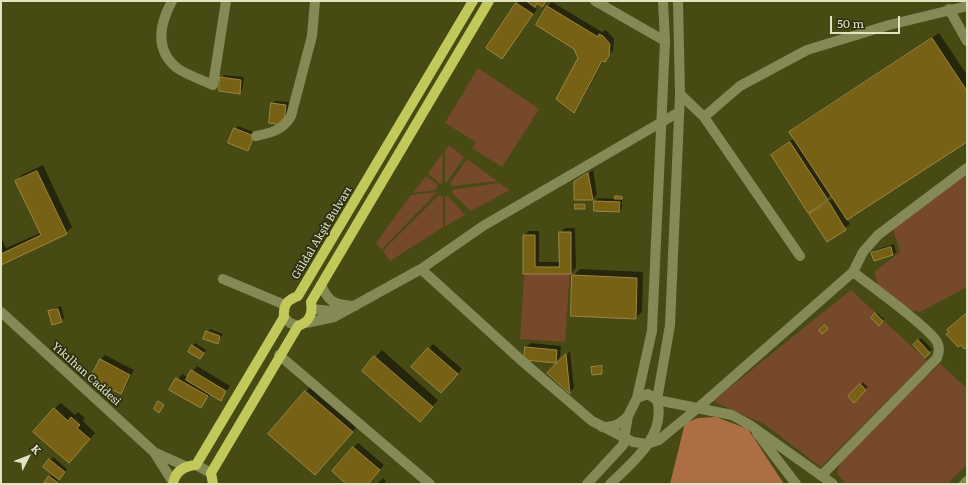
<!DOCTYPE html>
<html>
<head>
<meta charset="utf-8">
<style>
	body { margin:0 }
	#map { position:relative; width:968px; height:485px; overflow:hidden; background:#484a14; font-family:Literata,serif }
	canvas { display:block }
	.frame { position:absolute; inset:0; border:2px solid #e0e4c1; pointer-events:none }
	.north { position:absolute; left:8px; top:437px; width:40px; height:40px; -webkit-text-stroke:3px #2d2f12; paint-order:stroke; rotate:48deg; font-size:11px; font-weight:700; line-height:16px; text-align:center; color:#e0e4c1 }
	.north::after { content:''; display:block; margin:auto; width:14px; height:18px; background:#e0e4c1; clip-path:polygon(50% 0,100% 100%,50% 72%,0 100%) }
	.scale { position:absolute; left:830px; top:16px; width:70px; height:18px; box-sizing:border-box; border:2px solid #e0e4c1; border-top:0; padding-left:5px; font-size:12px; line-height:14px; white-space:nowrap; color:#e0e4c1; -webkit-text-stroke:3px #2d2f12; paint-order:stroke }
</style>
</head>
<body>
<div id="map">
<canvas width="968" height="485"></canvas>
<div class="frame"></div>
<div class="north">K</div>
<div class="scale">50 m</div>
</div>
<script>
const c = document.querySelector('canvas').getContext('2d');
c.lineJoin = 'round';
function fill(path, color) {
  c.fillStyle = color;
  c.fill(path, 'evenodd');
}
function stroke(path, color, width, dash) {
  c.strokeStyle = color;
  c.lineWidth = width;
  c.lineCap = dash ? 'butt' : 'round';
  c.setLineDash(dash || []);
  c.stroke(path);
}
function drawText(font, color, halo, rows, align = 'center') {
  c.font = font + ' Literata,serif';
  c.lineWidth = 3.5;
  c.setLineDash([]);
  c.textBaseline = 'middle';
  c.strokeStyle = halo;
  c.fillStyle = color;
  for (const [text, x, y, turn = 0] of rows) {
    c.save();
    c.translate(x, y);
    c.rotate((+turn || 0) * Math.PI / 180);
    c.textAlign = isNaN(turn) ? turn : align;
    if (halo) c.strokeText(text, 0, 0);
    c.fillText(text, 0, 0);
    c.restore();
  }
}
fill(new Path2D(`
	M 478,68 L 539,109 L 502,167 L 472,148 L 476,142 L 445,123 Z
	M 449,145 L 464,157 L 447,182 L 445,182 L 445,151 Z
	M 443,153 L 442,183 L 440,184 L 428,173 Z
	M 467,159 L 497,181 L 452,186 L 450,184 Z
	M 967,173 L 967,287 L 920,312 L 907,309 L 880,291 L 874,272 L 900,252 L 893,229 Z
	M 426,176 L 438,185 L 436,190 L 413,193 Z
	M 499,183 L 510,190 L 471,211 L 452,193 L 452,190 Z
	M 437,192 L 381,250 L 376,243 L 411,195 Z
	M 439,195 L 443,197 L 443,227 L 390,261 L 383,251 Z
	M 448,196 L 465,215 L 445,226 L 445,197 Z
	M 525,265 L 570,268 L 565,342 L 520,339 Z
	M 851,290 L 927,361 L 821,467 L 764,424 L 713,401 Z
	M 940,364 L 967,388 L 967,465 L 947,484 L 846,484 L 837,473 L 844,454 Z`), '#77492b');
fill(new Path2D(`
	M 716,417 L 748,429 L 784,484 L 670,484 L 685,423 L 698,418 Z`), '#ad6e45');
fill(new Path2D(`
	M 519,1 L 525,1 L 532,6 L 533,4 L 529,1 L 546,1 L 542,5 L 538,2 L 533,6 L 537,9 L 502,58 L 487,48 Z
	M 552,2 L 602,32 L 605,30 L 607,31 L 614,39 L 613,50 L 604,60 L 578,107 L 574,111 L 579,58 L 575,48 L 548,6 Z
	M 939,33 L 967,75 L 967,140 L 847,219 L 850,224 L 827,240 L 811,214 L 833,198 L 831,195 L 827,199 L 772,155 L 794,138 L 790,132 L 797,126 Z
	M 224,75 L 244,77 L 242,90 L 240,93 L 221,78 Z
	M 275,101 L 289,102 L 287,121 L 272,104 Z
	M 238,126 L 256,133 L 248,150 L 235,129 Z
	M 43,165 L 72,227 L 66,233 L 1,264 L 1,237 L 6,248 L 40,233 L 16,181 L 22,175 Z
	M 593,170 L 597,195 L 593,199 L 575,182 Z
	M 618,195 L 623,195 L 621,200 L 622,200 L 622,208 L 619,211 L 595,201 L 598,198 L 616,199 Z
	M 578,203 L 586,203 L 586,207 L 585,208 L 576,204 Z
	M 565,228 L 575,228 L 576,268 L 571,273 L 524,273 L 524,235 L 529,231 L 539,231 L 539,262 L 560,262 L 560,233 Z
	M 894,244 L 896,252 L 893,255 L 872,253 L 875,250 Z
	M 580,269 L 643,272 L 642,312 L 635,318 L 573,276 Z
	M 61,306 L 64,318 L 61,321 L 50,312 L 53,309 Z
	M 877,313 L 884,319 L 879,324 L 872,318 Z
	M 210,329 L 223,334 L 217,343 L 207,332 Z
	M 921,338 L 932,349 L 925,356 L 914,345 Z
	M 195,343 L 206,350 L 200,358 L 192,346 Z
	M 531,343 L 561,346 L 560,357 L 555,362 L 526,347 Z
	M 433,344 L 462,369 L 446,387 L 413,367 Z
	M 382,350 L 438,400 L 426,414 L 363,370 Z
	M 570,351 L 574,388 L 570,392 L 549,373 Z
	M 105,355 L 134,370 L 125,388 L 120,393 L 100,360 Z
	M 197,366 L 230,386 L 220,400 L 210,394 L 200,407 L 171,390 L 182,374 L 188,378 Z
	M 603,366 L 602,373 L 592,368 L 594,367 Z
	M 863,382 L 868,387 L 854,401 L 849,396 Z
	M 312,385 L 358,425 L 322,467 L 306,392 Z
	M 61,403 L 75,415 L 78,412 L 85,418 L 83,421 L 95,433 L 75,456 L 54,409 Z
	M 358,443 L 384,465 L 367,484 L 348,484 L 333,471 Z
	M 53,457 L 67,469 L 55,484 L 46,484 L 45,483 L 51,475 L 57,479 L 58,478 L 50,460 Z
	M 383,478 L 386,481 L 384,484 L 377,484 Z`), '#0007');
const building = new Path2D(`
	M 527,1 L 546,1 L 542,7 L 537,3 L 535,7 Z
	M 516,3 L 533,14 L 502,59 L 486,48 Z
	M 547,6 L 598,37 L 599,34 L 603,36 L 610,44 L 609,56 L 605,62 L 602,61 L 574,113 L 556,99 L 578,58 L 574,49 L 536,25 Z
	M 932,38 L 967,91 L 967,142 L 847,220 L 789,132 Z
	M 220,77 L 241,80 L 240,94 L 219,91 Z
	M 271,103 L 286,105 L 284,125 L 269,123 Z
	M 234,128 L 254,136 L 248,151 L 228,143 Z
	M 790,142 L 828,200 L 808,213 L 771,155 Z
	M 37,171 L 67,234 L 1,265 L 1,254 L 41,235 L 15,181 Z
	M 588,173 L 593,200 L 574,200 L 574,182 Z
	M 615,196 L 622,196 L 622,199 L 615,199 Z
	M 594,201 L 620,202 L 619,212 L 594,211 Z
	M 829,202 L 846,230 L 827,242 L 809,214 Z
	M 575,204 L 585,204 L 585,209 L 575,209 Z
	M 559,232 L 571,232 L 571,274 L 523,274 L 523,235 L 535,235 L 535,267 L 559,267 Z
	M 891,247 L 893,255 L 874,261 L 871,253 Z
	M 572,275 L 637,278 L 636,319 L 571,316 Z
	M 58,309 L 62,322 L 52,325 L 48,311 Z
	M 875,313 L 883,321 L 879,326 L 871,318 Z
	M 967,313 L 967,347 L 964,349 L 961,345 L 958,347 L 946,334 L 949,332 L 947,330 Z
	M 825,325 L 828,329 L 822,334 L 819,330 Z
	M 206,331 L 220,336 L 218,344 L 203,339 Z
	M 918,340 L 930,353 L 925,358 L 913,345 Z
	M 192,345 L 204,353 L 200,359 L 188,352 Z
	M 525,347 L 557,350 L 556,363 L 524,360 Z
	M 428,348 L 458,374 L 441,393 L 411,367 Z
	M 566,354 L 570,394 L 547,373 Z
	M 374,356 L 433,407 L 420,422 L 362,371 Z
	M 100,359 L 130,375 L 121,394 L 90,379 Z
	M 602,366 L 602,374 L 592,375 L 591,367 Z
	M 191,370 L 226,391 L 221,401 L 186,380 Z
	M 176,378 L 208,396 L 201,408 L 169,390 Z
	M 860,384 L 866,390 L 854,403 L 848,396 Z
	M 305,391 L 353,432 L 315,475 L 268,434 Z
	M 158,401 L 164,405 L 159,413 L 154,409 Z
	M 54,408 L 68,421 L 71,417 L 80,425 L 77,428 L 90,439 L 69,463 L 33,432 Z
	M 353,447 L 380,470 L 368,484 L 346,484 L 332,471 Z
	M 49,459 L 65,472 L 59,480 L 43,467 Z
	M 49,476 L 57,482 L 56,484 L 44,483 Z`);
fill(building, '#766115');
stroke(building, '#9d8741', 1);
stroke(new Path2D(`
	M 172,1 C 160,23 154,49 177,68 C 187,75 202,80 213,85 L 226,1
	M 595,1 L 665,41
	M 949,9 L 967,41
	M 680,94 L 704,117 L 800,256
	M 704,117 L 740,86 L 807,50 L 889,25 L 967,6
	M 256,136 C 271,133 283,130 291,116 L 312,36 L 315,1
	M 421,269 L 522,361 L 592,421 L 633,442 L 647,444 L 659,440 L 699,407 L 853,272 L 863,252 L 878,235 L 967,168
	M 223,279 L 285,305
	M 321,285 C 329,303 335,305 355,306
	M 312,309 L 340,312
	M 1,312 L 154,452 L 173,482
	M 284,317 L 290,323 L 298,326
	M 306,323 L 334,317 L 421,269 L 483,226 L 679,112
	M 279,355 L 430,484
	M 637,398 L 648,394 L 657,400 L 732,415 L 750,425 L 833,484
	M 602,427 C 614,427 619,425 628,416
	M 757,433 L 796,484
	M 156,453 L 185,466
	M 196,465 L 211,473
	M 822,475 L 937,358 C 939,352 940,348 937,342 C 930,328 869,284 853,272
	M 587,484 L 623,445 L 628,416 L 637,398 L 652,331 L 665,41 L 663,1
	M 610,484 C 632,463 667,435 657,400 L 670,325 L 680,94 L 678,1
	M 964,484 L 967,481`), '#858956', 10);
stroke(new Path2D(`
	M 173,484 C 175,471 184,466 196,465 L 284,317 C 283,305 287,300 298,296 L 473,1
	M 213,484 L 211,473 L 298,326 C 309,322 313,315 311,302 L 489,1`), '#c2c85a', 10);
drawText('11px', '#e0e4c1', '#2d2f12', [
	["Güldal Akşit Bulvarı",322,233,-59],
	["Yıkılhan Caddesi",86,374,42]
]);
</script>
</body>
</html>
